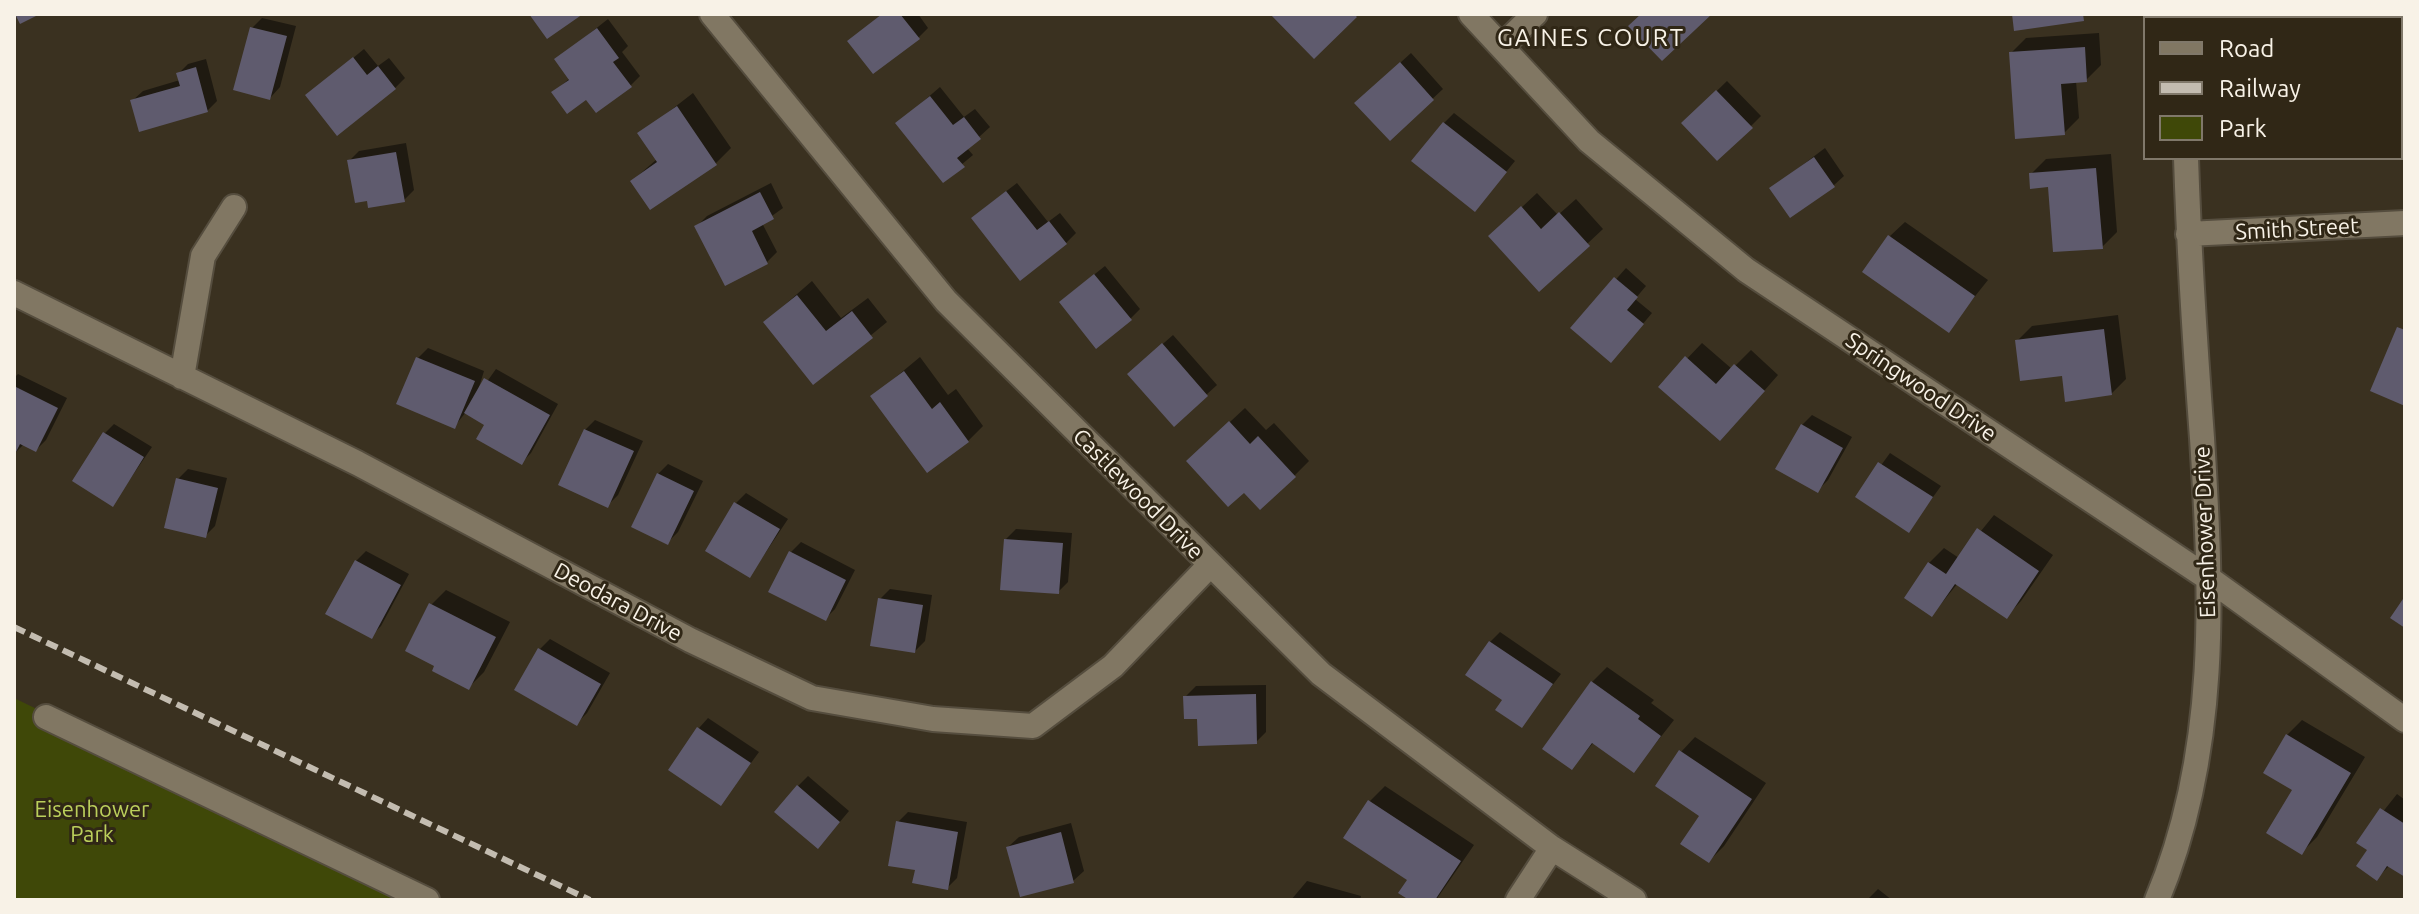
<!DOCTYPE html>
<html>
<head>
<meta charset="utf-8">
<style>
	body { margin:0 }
	#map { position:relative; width:2419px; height:914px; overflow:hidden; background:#3a3120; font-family:Ubuntu,sans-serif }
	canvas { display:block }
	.frame { position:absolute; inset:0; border:16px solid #f8f2e7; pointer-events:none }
	.legend { position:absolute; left:2143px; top:16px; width:260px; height:144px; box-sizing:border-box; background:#302716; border:2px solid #80786a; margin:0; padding:10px 14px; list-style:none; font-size:24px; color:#f8f2e7 }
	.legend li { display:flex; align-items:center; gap:16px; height:40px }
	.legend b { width:40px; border:2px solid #80786a }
</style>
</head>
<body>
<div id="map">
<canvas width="2419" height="914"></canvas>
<div class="frame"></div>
<ul class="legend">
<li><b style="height:10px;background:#817763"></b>Road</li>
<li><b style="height:10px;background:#c3bcb0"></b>Railway</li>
<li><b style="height:22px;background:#3f4808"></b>Park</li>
</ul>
</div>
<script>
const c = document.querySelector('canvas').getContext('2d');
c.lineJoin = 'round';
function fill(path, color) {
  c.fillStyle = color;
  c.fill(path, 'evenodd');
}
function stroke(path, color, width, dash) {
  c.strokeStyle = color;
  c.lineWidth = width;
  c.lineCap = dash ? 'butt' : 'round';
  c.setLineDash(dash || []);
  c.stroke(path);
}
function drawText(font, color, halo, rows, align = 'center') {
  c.font = font + ' Ubuntu,sans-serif';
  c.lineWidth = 6;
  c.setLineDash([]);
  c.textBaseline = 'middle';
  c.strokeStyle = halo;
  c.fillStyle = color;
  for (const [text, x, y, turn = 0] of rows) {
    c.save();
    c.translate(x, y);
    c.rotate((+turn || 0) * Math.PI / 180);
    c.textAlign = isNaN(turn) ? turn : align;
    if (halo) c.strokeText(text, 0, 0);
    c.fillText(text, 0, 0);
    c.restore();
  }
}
fill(new Path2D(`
	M 14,698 L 433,900 L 14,900 Z`), '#3f4808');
fill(new Path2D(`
	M 882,14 L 918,14 L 928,28 L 918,38 L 850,41 Z
	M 262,18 L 296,26 L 280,87 L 270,98 L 252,28 Z
	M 608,19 L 628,46 L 622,52 L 640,76 L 630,86 L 587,98 L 554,92 L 570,78 L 556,60 Z
	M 2099,33 L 2101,65 L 2086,80 L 2076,81 L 2079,118 L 2064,133 L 2011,53 L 2026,38 Z
	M 364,49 L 378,66 L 389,58 L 405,78 L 395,88 L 308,95 Z
	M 1411,53 L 1443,89 L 1390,138 L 1367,93 Z
	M 206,59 L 217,101 L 207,111 L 132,101 L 143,91 L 180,80 L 178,74 L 188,64 Z
	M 1727,81 L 1761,116 L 1718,159 L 1684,123 Z
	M 940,87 L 964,117 L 975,109 L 990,127 L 967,148 L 973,155 L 943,180 L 898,123 Z
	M 693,93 L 731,148 L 716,163 L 651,208 L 632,181 L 657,159 L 640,134 Z
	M 1454,113 L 1515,161 L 1484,199 L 1444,123 Z
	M 406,143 L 414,190 L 404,200 L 368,199 L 349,161 L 359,151 Z
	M 1825,148 L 1844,176 L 1834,185 L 1772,188 Z
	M 2111,154 L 2117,232 L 2102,247 L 2050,185 L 2031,174 L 2046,159 Z
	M 771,183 L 783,208 L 762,223 L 777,252 L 767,262 L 725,283 L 697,226 L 707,216 Z
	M 1017,183 L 1048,222 L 1060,213 L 1076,233 L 1066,243 L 983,209 Z
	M 1537,193 L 1558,215 L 1576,199 L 1603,229 L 1539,289 L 1506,222 Z
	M 1905,222 L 1988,280 L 1948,330 L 1890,236 Z
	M 1105,266 L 1140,309 L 1130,319 L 1071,293 Z
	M 1626,268 L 1646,286 L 1635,299 L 1652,313 L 1621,350 L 1573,328 Z
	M 812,281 L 841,318 L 868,298 L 887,322 L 814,382 L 765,322 Z
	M 2118,315 L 2126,379 L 2111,394 L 2064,374 L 2017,341 L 2032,326 Z
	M 1173,335 L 1217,385 L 1174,424 L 1140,364 Z
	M 1702,343 L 1732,369 L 1751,350 L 1778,375 L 1735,424 L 1661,386 Z
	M 428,348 L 484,371 L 476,397 L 496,369 L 558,404 L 531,453 L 521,463 L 486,424 L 466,412 L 454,427 L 418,358 Z
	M 920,357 L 948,395 L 956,389 L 983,426 L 968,441 L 873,396 Z
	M 18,374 L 67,398 L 46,440 L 36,450 L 24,444 L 14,454 L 14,378 Z
	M 1245,408 L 1266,430 L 1274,423 L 1309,461 L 1294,476 L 1244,490 L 1204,446 Z
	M 1812,415 L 1852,437 L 1828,480 L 1818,490 L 1802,425 Z
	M 595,420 L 643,441 L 618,495 L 608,505 L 585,430 Z
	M 114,424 L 152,447 L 113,504 L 104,434 Z
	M 1890,453 L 1941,486 L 1909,530 L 1858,497 Z
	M 668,464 L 703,481 L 678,532 L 668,542 L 658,474 Z
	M 188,469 L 227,478 L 215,526 L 205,536 L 178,479 Z
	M 746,493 L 788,519 L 750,576 L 736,503 Z
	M 1994,515 L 2053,555 L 2021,601 L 2007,616 L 1958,583 L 1932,615 L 1929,563 L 1944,548 L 1959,558 Z
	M 1016,529 L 1072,533 L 1068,582 L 1058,592 L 1006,539 Z
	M 801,542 L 855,570 L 835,609 L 825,619 L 791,552 Z
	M 366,551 L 409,574 L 381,626 L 371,636 L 356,561 Z
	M 890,589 L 932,595 L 925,641 L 915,651 L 880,599 Z
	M 446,590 L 510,622 L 484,672 L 469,687 L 431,605 Z
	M 1500,632 L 1561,674 L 1522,725 L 1490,642 Z
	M 550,639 L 610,673 L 587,713 L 577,723 L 540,649 Z
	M 1607,667 L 1654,700 L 1651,703 L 1674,720 L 1634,771 L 1594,742 L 1572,768 L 1592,682 Z
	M 1266,685 L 1266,732 L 1256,742 L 1199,717 L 1186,696 L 1196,686 Z
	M 708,718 L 759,752 L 721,804 L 699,728 Z
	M 2302,720 L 2365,757 L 2317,837 L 2302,852 L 2287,735 Z
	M 1695,737 L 1766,783 L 1724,846 L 1709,861 L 1702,815 L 1681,752 Z
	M 808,776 L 849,811 L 828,836 L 798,786 Z
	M 1385,786 L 1474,845 L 1436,900 L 1413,900 L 1409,879 L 1370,801 Z
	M 2397,794 L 2405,800 L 2405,875 L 2390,865 L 2377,878 L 2370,850 L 2359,842 Z
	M 908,812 L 967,822 L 957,878 L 947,888 L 917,869 L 898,822 Z
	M 1071,823 L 1084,871 L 1073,881 L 1021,894 L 1008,847 L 1019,837 Z
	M 1307,881 L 1361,896 L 1360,900 L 1291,900 Z
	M 1878,889 L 1892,900 L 1867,900 Z`), '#0007');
fill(new Path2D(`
	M 15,14 L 40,14 L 20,24 Z
	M 529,14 L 583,14 L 547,39 Z
	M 882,14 L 900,14 L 920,39 L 873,74 L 847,41 Z
	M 1270,14 L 1354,14 L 1357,17 L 1314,59 Z
	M 1641,14 L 1712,14 L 1662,61 L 1628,26 Z
	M 2012,14 L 2083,14 L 2084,21 L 2014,31 Z
	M 250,27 L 287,36 L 270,100 L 233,90 Z
	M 597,28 L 619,58 L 613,62 L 632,87 L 596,113 L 586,100 L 567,114 L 551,92 L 569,80 L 554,59 Z
	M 2085,47 L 2087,82 L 2061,84 L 2065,135 L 2015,139 L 2009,52 Z
	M 353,57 L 367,75 L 378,66 L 396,89 L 337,136 L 305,95 Z
	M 1400,62 L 1434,100 L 1390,141 L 1354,103 Z
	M 196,67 L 208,112 L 139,132 L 130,100 L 180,86 L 176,73 Z
	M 1716,90 L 1753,128 L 1717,161 L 1681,123 Z
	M 930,96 L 953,125 L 964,117 L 981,139 L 957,158 L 965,167 L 943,183 L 895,123 Z
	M 677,106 L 717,165 L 650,210 L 630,181 L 657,162 L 637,133 Z
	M 1443,122 L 1507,172 L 1475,212 L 1411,161 Z
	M 396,152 L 405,202 L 368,208 L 367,201 L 355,203 L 347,160 Z
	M 1814,157 L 1835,187 L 1790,218 L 1769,188 Z
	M 2096,168 L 2103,249 L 2053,252 L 2048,187 L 2030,189 L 2029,173 Z
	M 1006,191 L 1037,230 L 1049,221 L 1067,244 L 1020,281 L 971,218 Z
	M 760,192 L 774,219 L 752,231 L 768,264 L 725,286 L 694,226 Z
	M 1521,206 L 1541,229 L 1559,212 L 1590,246 L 1539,292 L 1488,236 Z
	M 1888,235 L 1975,296 L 1949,333 L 1862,272 Z
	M 1094,274 L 1132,320 L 1096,349 L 1059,302 Z
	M 1614,277 L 1638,297 L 1627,310 L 1644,324 L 1611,363 L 1570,328 Z
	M 797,295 L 826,331 L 852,311 L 873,338 L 813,385 L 763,322 Z
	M 2397,327 L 2405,330 L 2405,406 L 2370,391 Z
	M 2104,329 L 2112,395 L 2065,402 L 2062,376 L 2020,381 L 2015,340 Z
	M 1162,343 L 1208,396 L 1174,427 L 1127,374 Z
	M 1685,356 L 1716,384 L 1734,364 L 1765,391 L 1720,441 L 1658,387 Z
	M 416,357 L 475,381 L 455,429 L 396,404 Z
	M 904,371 L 932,409 L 940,402 L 969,442 L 927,473 L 870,396 Z
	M 484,378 L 550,415 L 522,465 L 476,439 L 484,425 L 464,413 Z
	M 14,386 L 58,408 L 36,452 L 20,444 L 14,456 Z
	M 1229,421 L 1250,444 L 1258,436 L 1296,477 L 1260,510 L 1244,493 L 1228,507 L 1186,461 Z
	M 1801,424 L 1843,448 L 1818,493 L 1775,469 Z
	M 584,429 L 634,451 L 608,508 L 558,485 Z
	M 103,432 L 144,457 L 113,507 L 72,481 Z
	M 1878,462 L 1933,497 L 1909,533 L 1855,497 Z
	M 657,473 L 694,491 L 668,545 L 631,527 Z
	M 176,478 L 218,488 L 206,538 L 164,528 Z
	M 734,502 L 780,529 L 750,578 L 705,551 Z
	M 1977,528 L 2039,571 L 2007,619 L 1955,584 L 1932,617 L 1904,598 L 1928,562 L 1946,574 Z
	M 1004,539 L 1063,543 L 1059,594 L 1000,590 Z
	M 789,551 L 846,580 L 826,621 L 768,592 Z
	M 355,560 L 401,585 L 372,639 L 325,614 Z
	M 2405,596 L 2405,628 L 2390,618 Z
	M 878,598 L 923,605 L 915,653 L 870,646 Z
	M 429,603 L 496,637 L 469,690 L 432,671 L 434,666 L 405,651 Z
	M 1489,641 L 1553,684 L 1522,728 L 1495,710 L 1502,700 L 1465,675 Z
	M 538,648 L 601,684 L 577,726 L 514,690 Z
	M 1591,681 L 1640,716 L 1638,719 L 1661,736 L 1634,773 L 1592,743 L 1572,770 L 1542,749 Z
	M 1256,694 L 1257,744 L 1198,746 L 1197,719 L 1184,719 L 1183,696 Z
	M 697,727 L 751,763 L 721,806 L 668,770 Z
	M 2286,734 L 2351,773 L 2302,855 L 2266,833 L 2292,790 L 2263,773 Z
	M 1679,750 L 1752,799 L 1709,863 L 1680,844 L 1699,816 L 1655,786 Z
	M 797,785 L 840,822 L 818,849 L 774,812 Z
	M 1368,800 L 1461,861 L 1435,900 L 1409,900 L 1398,893 L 1407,880 L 1343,838 Z
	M 2380,808 L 2405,824 L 2405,877 L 2387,866 L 2377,881 L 2356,866 L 2367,850 L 2356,843 Z
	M 896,821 L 958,832 L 948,890 L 912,883 L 915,870 L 888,866 Z
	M 1061,832 L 1074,883 L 1020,897 L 1006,847 Z`), '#5f5b6e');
const minor = new Path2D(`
	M 712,14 L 946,301 L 1321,674 L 1552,848 L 1634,900
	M 1471,14 L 1589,141 L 1746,270 L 2211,580 L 2405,720
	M 2181,14 L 2181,18
	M 1503,45 L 1535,14
	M 2188,234 L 2405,223
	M 14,293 L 357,463 L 690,640 L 812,698 L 933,719 L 1033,726 L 1113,666 L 1210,565
	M 182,377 L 203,256 L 234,207
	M 46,717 L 427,900
	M 1518,900 L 1552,848
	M 2157,900 C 2219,752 2212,595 2202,438 C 2195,345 2189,251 2186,158`);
stroke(minor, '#554d3e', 28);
stroke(minor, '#817763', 24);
stroke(new Path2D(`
	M 14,627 L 590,900`), '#c3bcb0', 6, [12, 6]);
drawText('22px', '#f8f2e7', '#302716', [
	["Smith Street",2297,229,-3],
	["Springwood Drive",1921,387,34],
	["Castlewood Drive",1138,494,45],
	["Eisenhower Drive",2205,532,-92],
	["Deodara Drive",618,602,28]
]);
drawText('22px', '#bbcf5b', '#302716', [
	["Eisenhower",92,810],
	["Park",92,835]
]);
c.letterSpacing = '2px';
drawText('24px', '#f8f2e7', '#302716', [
	["GAINES COURT",1591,38]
]);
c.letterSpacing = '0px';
</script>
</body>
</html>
